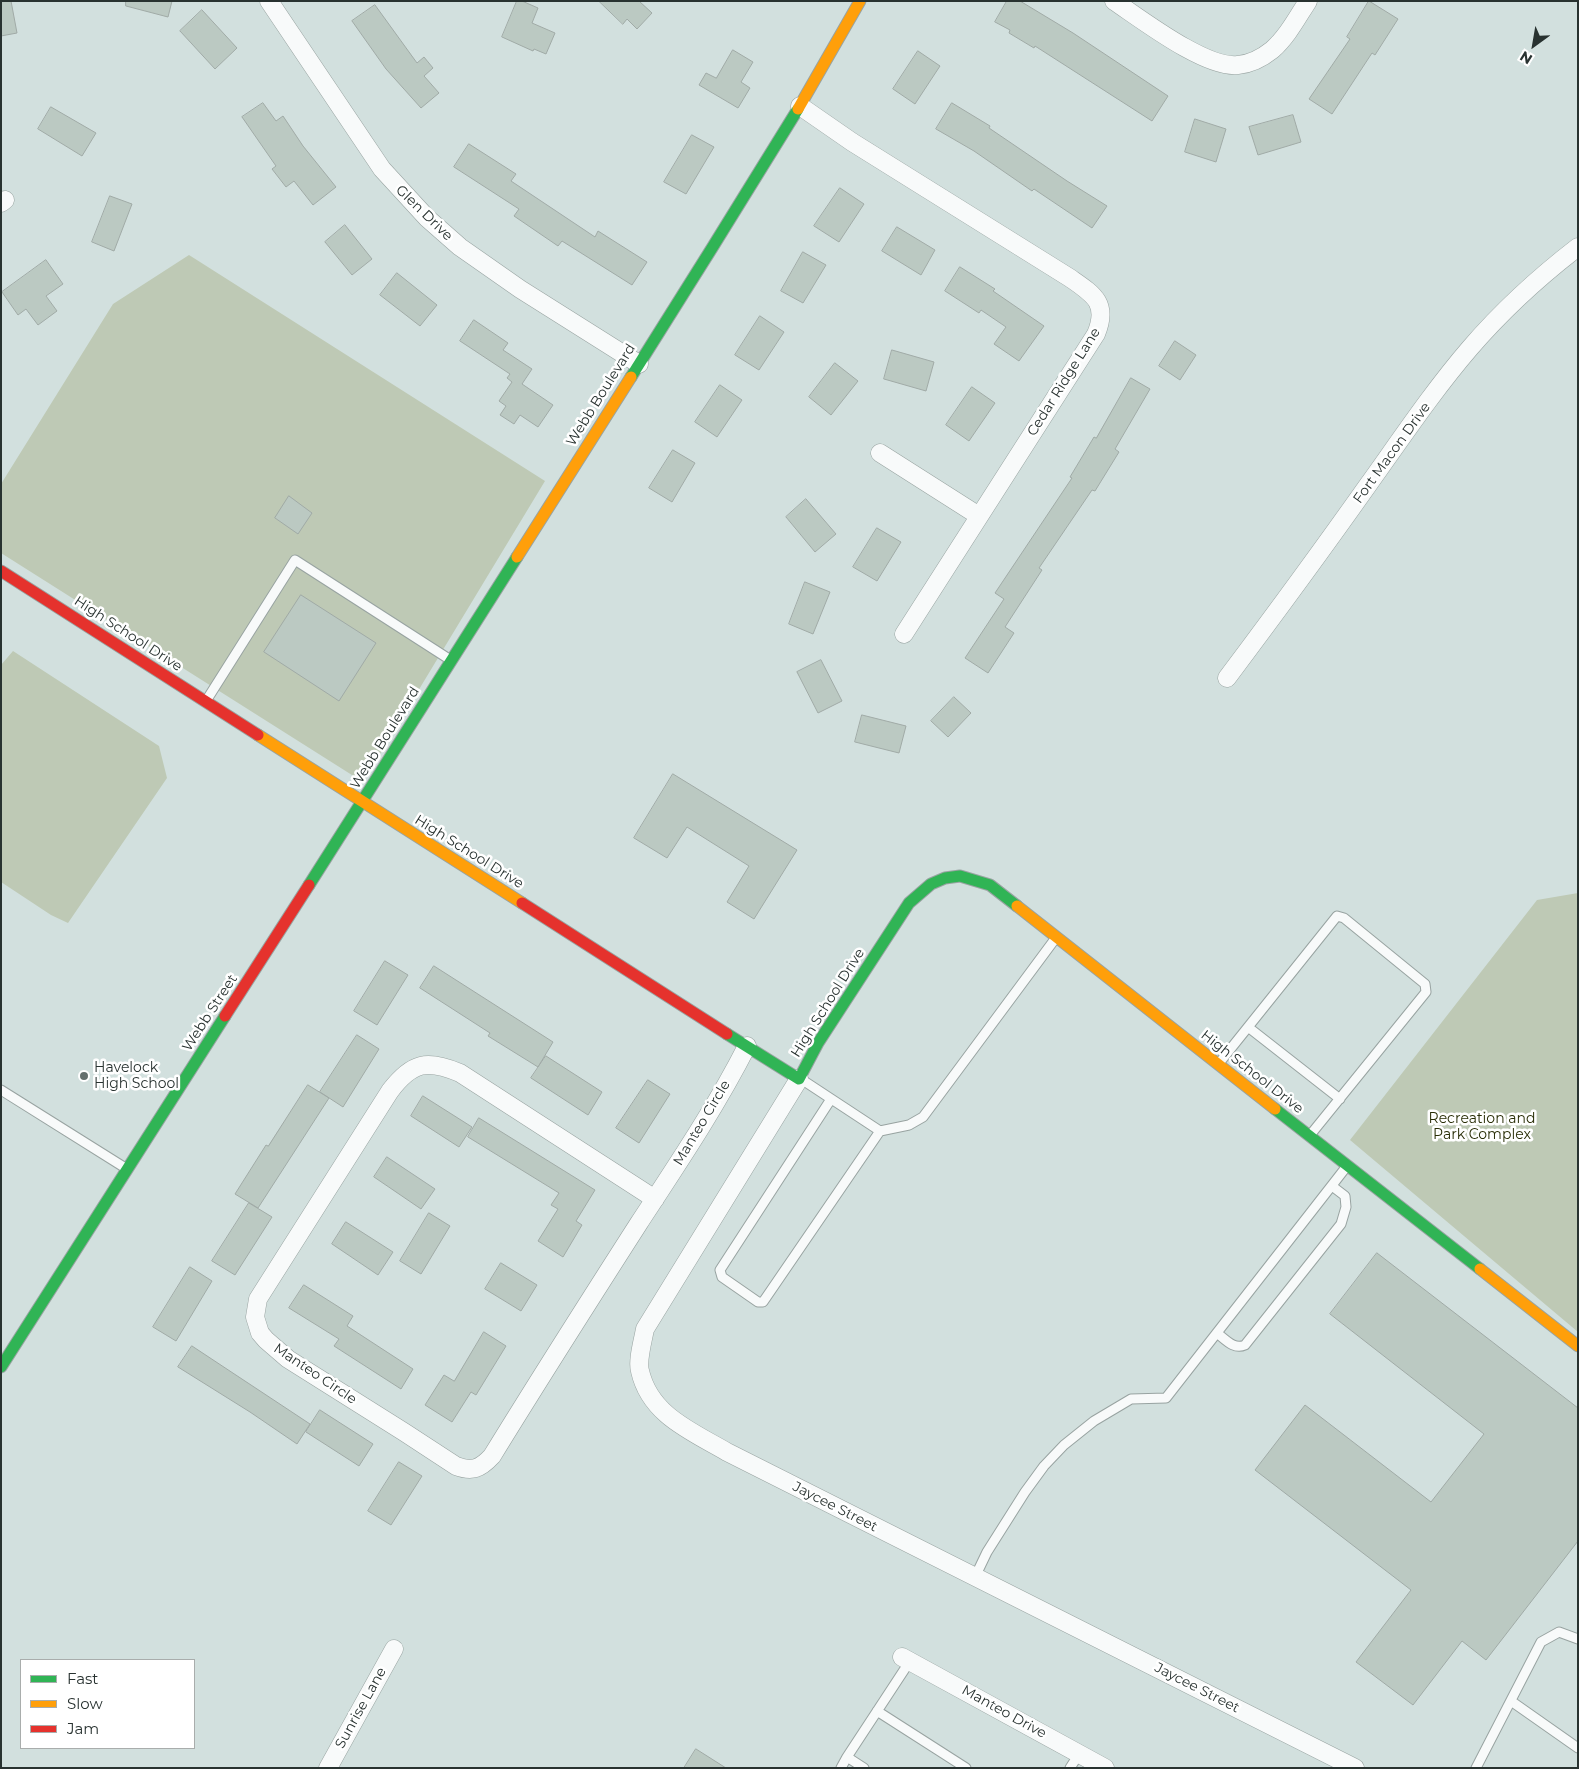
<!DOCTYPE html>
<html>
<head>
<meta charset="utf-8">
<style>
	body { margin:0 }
	#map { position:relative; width:1579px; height:1769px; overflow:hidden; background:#d2e0de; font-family:Montserrat,sans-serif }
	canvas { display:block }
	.frame { position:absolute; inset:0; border:2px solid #283230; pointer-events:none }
	.legend { position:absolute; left:20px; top:1659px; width:175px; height:90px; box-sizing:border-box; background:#fff; border:1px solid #a9adac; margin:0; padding:6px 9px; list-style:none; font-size:15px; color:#283230 }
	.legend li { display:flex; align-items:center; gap:10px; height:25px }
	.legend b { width:25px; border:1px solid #a9adac }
	.north { position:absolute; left:1509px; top:20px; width:50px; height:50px; -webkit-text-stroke:4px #fff; paint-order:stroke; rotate:212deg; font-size:14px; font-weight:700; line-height:20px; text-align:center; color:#283230 }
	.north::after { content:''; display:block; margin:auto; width:18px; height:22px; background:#283230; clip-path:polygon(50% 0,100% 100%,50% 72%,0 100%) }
</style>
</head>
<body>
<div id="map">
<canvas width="1579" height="1769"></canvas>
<div class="frame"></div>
<ul class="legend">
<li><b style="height:6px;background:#30b455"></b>Fast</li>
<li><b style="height:6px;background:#ff9f0a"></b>Slow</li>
<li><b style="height:6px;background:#e5322d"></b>Jam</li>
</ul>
<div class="north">N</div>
</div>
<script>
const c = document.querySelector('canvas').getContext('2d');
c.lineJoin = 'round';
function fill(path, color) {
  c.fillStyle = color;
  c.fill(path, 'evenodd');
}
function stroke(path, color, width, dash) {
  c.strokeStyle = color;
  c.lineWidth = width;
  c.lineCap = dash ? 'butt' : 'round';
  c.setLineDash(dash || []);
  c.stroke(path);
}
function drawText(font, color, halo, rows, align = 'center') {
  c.font = font + ' Montserrat,sans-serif';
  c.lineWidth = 5;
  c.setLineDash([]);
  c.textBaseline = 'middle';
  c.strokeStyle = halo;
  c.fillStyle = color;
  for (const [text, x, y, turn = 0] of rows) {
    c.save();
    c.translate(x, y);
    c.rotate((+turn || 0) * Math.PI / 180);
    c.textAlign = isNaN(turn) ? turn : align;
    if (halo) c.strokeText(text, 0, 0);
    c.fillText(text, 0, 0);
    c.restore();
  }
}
fill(new Path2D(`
	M 189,255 L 545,481 L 363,782 L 1,553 L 1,484 L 113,304 Z
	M 13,651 L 159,746 L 167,778 L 68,923 L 51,915 L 1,882 L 1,665 Z
	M 1578,893 L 1578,1332 L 1350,1140 L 1537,900 Z`), '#bec9b5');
const building = new Path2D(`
	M 1,1 L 11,1 L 17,33 L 1,36 Z
	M 126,1 L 172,1 L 168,17 L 126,6 Z
	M 517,1 L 522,1 L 538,8 L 532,23 L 555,33 L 546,54 L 534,49 L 533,51 L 502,37 Z
	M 599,1 L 639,1 L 652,13 L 637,29 L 627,19 L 623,24 Z
	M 1007,1 L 1020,1 L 1073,33 L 1168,96 L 1152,121 L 1035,46 L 1034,48 L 1009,33 L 1010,30 L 995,22 Z
	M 1369,1 L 1398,19 L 1375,55 L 1372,53 L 1332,114 L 1309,99 L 1350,39 L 1347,37 Z
	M 375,5 L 417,63 L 424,57 L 433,68 L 424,76 L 439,93 L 421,108 L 386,69 L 352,21 Z
	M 202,10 L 237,48 L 215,69 L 180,31 Z
	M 733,50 L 753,62 L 741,82 L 750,88 L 738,108 L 699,85 L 706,73 L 716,78 Z
	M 918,51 L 940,66 L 915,104 L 893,89 Z
	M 263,103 L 276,121 L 283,116 L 303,146 L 336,187 L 313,205 L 294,181 L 286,187 L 272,169 L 276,166 L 242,117 Z
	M 952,103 L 990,126 L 989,128 L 1067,181 L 1107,206 L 1092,228 L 1034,189 L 1032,191 L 974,151 L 936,129 Z
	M 51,107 L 96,133 L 82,156 L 38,129 Z
	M 1293,115 L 1301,142 L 1258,155 L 1249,127 Z
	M 1195,119 L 1226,129 L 1216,162 L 1185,152 Z
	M 692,135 L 714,147 L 686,194 L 664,182 Z
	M 469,144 L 516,174 L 511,181 L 595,237 L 598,231 L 647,262 L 632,285 L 562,241 L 558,246 L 514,216 L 519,209 L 454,167 Z
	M 840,188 L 864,204 L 839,242 L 814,226 Z
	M 110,196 L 132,204 L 114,251 L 92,242 Z
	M 345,225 L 372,259 L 352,275 L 325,242 Z
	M 897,227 L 935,250 L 921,275 L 882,251 Z
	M 803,252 L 826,265 L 803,303 L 781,291 Z
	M 46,260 L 63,284 L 46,296 L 57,311 L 38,325 L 26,309 L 18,315 L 2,292 Z
	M 960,267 L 995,289 L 993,291 L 1044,326 L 1019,361 L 994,344 L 1006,327 L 981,310 L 979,313 L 945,291 Z
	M 397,273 L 437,305 L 420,326 L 380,295 Z
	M 760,316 L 784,332 L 759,370 L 735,355 Z
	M 474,320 L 508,343 L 503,350 L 532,369 L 522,384 L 553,405 L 538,427 L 520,415 L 514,424 L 500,415 L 506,406 L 499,401 L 512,382 L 507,378 L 510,374 L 460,341 Z
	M 1175,341 L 1196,355 L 1180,380 L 1159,366 Z
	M 892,350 L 934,362 L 926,391 L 884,379 Z
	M 835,363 L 858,381 L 831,415 L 809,397 Z
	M 1131,378 L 1150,389 L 1115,449 L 1119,452 L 1095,491 L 1092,490 L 1039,568 L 1042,570 L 1005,627 L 1014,633 L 988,673 L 965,658 L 1004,599 L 995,593 L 1072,478 L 1070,477 L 1094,437 L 1096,438 Z
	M 720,385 L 742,400 L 717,437 L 695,422 Z
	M 972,387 L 995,403 L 969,441 L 946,425 Z
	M 673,450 L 695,463 L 672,502 L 649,488 Z
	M 289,496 L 312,513 L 298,534 L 275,518 Z
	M 806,499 L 836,534 L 815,552 L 786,517 Z
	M 877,528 L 901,542 L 877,581 L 853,567 Z
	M 805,582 L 830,592 L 813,634 L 789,624 Z
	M 301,595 L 376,643 L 339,701 L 264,652 Z
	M 821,660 L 842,701 L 818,713 L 797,672 Z
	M 954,697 L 971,713 L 948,737 L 931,721 Z
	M 862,715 L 906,726 L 899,753 L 855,742 Z
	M 673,774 L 797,850 L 754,919 L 727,902 L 749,866 L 687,827 L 667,858 L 634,838 Z
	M 385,961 L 408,975 L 377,1025 L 354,1011 Z
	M 434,966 L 553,1042 L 538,1067 L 488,1036 L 490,1033 L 420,988 Z
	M 357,1035 L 379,1049 L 343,1107 L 320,1092 Z
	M 546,1056 L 602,1092 L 588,1115 L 531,1078 Z
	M 648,1080 L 670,1094 L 639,1143 L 616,1128 Z
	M 308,1085 L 329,1098 L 258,1208 L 235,1194 L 266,1145 L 268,1146 Z
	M 423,1096 L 472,1127 L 459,1147 L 411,1116 Z
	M 479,1118 L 595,1190 L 576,1221 L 582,1225 L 563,1257 L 538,1241 L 558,1209 L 551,1205 L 559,1193 L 468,1137 Z
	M 387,1157 L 435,1189 L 421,1209 L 374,1177 Z
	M 249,1203 L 272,1217 L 235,1275 L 212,1261 Z
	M 429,1213 L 450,1226 L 421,1274 L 400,1261 Z
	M 346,1222 L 393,1252 L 378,1275 L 332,1244 Z
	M 1377,1253 L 1578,1408 L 1578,1541 L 1486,1660 L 1462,1641 L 1413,1705 L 1356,1662 L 1411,1590 L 1255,1470 L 1305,1405 L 1431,1502 L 1484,1434 L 1330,1314 Z
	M 501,1263 L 537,1285 L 521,1311 L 485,1289 Z
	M 190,1267 L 212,1281 L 176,1341 L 153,1327 Z
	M 304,1285 L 353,1316 L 347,1326 L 413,1369 L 401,1389 L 334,1346 L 339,1339 L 289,1308 Z
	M 484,1332 L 506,1346 L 476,1395 L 471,1392 L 452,1422 L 425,1405 L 444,1375 L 454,1381 Z
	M 192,1346 L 310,1424 L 297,1444 L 250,1412 L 178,1367 Z
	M 320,1410 L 373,1444 L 359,1466 L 306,1432 Z
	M 399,1462 L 422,1476 L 391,1525 L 368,1511 Z
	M 696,1749 L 726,1768 L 684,1768 Z`);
fill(building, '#bbc9c2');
stroke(building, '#a0aaa6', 1);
const lane = new Path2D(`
	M 206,701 L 295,560 L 449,659
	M 1248,1027 L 1340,1099
	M 1220,1062 L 1337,916 L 1344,918 L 1425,984 L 1426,992 L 1311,1134
	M 801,1079 L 880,1131 L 909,1125 L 923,1117 L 1055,939
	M 1,1090 L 127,1169
	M 831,1099 L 720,1270 L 722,1277 L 758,1302 L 763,1302 L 880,1131
	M 1217,1333 C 1226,1340 1234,1350 1245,1345 L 1341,1224 L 1346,1207 L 1345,1196 L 1332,1186
	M 975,1577 L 987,1552 L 1025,1492 L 1044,1466 L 1064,1445 L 1094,1421 L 1131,1399 L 1166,1398 L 1347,1166
	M 1511,1701 L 1578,1748
	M 877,1711 L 966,1768
	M 841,1768 L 847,1757
	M 864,1768 L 847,1757 L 910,1661
	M 1070,1768 L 1079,1754
	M 1476,1768 L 1541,1642 L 1559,1632 L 1578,1639`);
const street = new Path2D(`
	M 269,1 L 382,169 L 427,218 L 460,247 L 520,289 L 639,364
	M 1114,1 C 1141,19 1206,69 1238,65 C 1250,64 1262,58 1272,50 C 1287,37 1297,18 1308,1
	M 800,106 L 852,142 L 1070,278 C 1093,294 1109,303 1096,334 L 904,634
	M 1,203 L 5,200
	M 880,453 L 979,516
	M 1227,678 C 1275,614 1322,550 1368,485 C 1401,439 1433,391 1470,348 C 1502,311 1539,277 1578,247
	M 799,1079 L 645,1329 C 643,1340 637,1361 640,1371 C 650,1415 691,1431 727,1452 L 1355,1768
	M 655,1199 L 460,1073 C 427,1059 412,1062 390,1091 L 258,1299 L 255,1317 L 260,1333 L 266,1340 L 288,1359 L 404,1432 L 456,1466 C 472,1472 480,1469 492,1456 C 540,1378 589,1301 639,1223 C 677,1165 716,1107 747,1046
	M 902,1657 L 1105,1768
	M 328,1768 L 394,1649`);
const fast = new Path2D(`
	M 631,377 L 712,248 L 798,109
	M 309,885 L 517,557
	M 727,1034 L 799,1079 L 818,1043 L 909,903 L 931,884 L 945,878 L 960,876 L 990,885 L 1017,906
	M 1275,1109 L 1480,1269
	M 1,1367 L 225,1016`);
const slow = new Path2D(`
	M 798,109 L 860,1
	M 517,557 L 631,377
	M 258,735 L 522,903
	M 1017,906 L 1275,1109
	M 1480,1269 L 1578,1346`);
const jam = new Path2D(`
	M 1,571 L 258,735
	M 522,903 L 727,1034
	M 225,1016 L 309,885`);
stroke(lane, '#98a3a1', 11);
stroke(street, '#98a3a1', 19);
stroke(fast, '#98a3a1', 13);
stroke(slow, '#98a3a1', 13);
stroke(jam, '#98a3a1', 13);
stroke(lane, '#f8fafa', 9);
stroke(street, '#f8fafa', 18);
stroke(fast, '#30b455', 11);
stroke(slow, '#ff9f0a', 11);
stroke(jam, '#e5322d', 11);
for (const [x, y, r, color] of [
	[84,1076,5,"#646f6d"]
]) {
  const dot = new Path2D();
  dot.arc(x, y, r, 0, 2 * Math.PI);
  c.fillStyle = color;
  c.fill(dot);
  stroke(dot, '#fff', 2);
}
drawText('14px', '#283230', '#fff', [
	["Glen Drive",424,213,44],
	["Cedar Ridge Lane",1064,382,-58],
	["Webb Boulevard",601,395,-58],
	["Fort Macon Drive",1392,453,-54],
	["High School Drive",128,634,33],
	["Webb Boulevard",385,738,-58],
	["High School Drive",469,852,32],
	["High School Drive",828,1003,-58],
	["Webb Street",210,1013,-57],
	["High School Drive",1252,1072,38],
	["Manteo Circle",702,1123,-59],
	["Manteo Circle",315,1374,34],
	["Jaycee Street",835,1507,27],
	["Jaycee Street",1197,1688,27],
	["Sunrise Lane",361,1708,-61],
	["Manteo Drive",1004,1712,29]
]);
drawText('14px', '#283230', '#fff', [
	["Havelock",94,1068],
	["High School",94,1084]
], 'left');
drawText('14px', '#282d05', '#fff', [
	["Recreation and",1482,1119],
	["Park Complex",1482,1135]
]);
</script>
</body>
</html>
